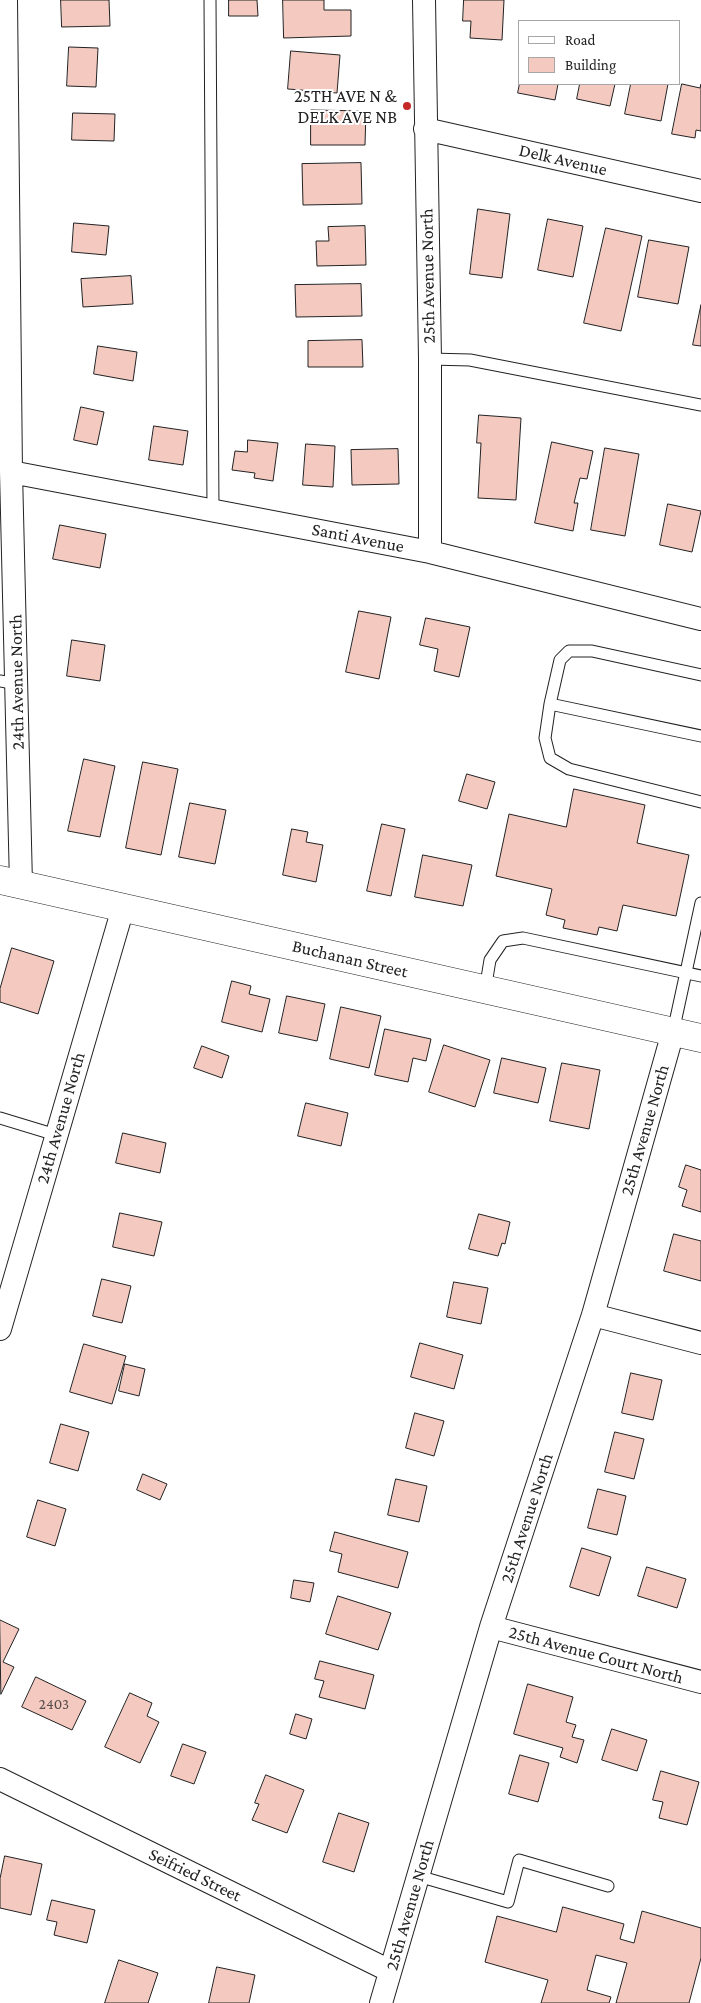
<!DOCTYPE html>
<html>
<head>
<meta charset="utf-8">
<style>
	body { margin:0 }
	#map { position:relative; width:701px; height:2003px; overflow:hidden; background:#fff; font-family:"Crimson Pro",serif }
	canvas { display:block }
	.legend { position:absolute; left:518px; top:20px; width:162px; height:65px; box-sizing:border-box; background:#fff; border:1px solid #a7a7a7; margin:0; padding:6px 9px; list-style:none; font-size:15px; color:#222 }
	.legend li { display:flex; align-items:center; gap:10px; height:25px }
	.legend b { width:25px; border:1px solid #a7a7a7 }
</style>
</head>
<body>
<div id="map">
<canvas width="701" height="2003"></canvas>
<ul class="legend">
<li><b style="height:6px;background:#fff"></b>Road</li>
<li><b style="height:14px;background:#f3c9c0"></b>Building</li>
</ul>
</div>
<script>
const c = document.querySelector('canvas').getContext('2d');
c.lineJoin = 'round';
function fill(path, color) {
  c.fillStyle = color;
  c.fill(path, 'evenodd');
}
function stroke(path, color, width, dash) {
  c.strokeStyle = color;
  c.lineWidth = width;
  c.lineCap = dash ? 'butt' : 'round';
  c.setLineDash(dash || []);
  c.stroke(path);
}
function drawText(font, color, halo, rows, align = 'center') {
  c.font = font + ' "Crimson Pro",serif';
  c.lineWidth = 4;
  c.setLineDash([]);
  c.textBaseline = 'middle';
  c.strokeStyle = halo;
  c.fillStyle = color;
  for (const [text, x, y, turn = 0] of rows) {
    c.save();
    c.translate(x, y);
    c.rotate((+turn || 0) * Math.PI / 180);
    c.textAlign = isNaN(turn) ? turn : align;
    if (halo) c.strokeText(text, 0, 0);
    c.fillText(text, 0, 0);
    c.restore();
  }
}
const building = new Path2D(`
	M 61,0 L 109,0 L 110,26 L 62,27 Z
	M 229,0 L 257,0 L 258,16 L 229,16 Z
	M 283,0 L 324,0 L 324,10 L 351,10 L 351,36 L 284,38 Z
	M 464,0 L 504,0 L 502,40 L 470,38 L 471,21 L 463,21 Z
	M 69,47 L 98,48 L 96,87 L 67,86 Z
	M 291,51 L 340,55 L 337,93 L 288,89 Z
	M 520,83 L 558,84 L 555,100 L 518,93 Z
	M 580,84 L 615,84 L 610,106 L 577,99 Z
	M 631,84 L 668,84 L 661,121 L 625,114 Z
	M 682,84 L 700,88 L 701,84 L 701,131 L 696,130 L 695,138 L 672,134 Z
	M 311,110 L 366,111 L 365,145 L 311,145 Z
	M 73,113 L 115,114 L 114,141 L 72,140 Z
	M 361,163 L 362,204 L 303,205 L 302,164 Z
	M 478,209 L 510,214 L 502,278 L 470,274 Z
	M 548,219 L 583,226 L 573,277 L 538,270 Z
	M 74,223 L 109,226 L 106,255 L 72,252 Z
	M 365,226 L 366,265 L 317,266 L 316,241 L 329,241 L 328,227 Z
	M 606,228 L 642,236 L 621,331 L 584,323 Z
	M 649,240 L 689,247 L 678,304 L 638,297 Z
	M 131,276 L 133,304 L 83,307 L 81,279 Z
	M 361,284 L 362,316 L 296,317 L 295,285 Z
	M 701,305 L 701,346 L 693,345 Z
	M 362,340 L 363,367 L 308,367 L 308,341 Z
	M 98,346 L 137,352 L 133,381 L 94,374 Z
	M 81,407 L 104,412 L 97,445 L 74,440 Z
	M 479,415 L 521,418 L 516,500 L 478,498 L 481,443 L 477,443 Z
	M 154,426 L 188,431 L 183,465 L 149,460 Z
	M 248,440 L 278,443 L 273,481 L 254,478 L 255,473 L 232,470 L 235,451 L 247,452 Z
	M 552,442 L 593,451 L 587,479 L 580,478 L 574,503 L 578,503 L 573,531 L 535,523 Z
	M 306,444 L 335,446 L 333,487 L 303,485 Z
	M 605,448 L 639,454 L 625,536 L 591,530 Z
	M 398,449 L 399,484 L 352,485 L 351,450 Z
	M 668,504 L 701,511 L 692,552 L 660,545 Z
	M 60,525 L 106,534 L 100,568 L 53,559 Z
	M 359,611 L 391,617 L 379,679 L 346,672 Z
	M 426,618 L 470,627 L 459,677 L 434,671 L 438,649 L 420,645 Z
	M 72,640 L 105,645 L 100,681 L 67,676 Z
	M 84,759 L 115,766 L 100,837 L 68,831 Z
	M 143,762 L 178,769 L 161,855 L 126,848 Z
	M 467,774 L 495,782 L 487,809 L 459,801 Z
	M 574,789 L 645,805 L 637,843 L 689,855 L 676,916 L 623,905 L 617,931 L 599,927 L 597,935 L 563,928 L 565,920 L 546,915 L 552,889 L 496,876 L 509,814 L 566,827 Z
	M 190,803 L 226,810 L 215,864 L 179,857 Z
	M 382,824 L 405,829 L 391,896 L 367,891 Z
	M 292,829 L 308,832 L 306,842 L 323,845 L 316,882 L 283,875 Z
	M 423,855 L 472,865 L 463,906 L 415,897 Z
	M 12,948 L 54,961 L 38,1014 L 0,1002 L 0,989 Z
	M 232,981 L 251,986 L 249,994 L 270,999 L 262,1032 L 222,1022 Z
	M 287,996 L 325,1004 L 317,1041 L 279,1033 Z
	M 341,1007 L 381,1016 L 369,1068 L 330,1059 Z
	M 385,1029 L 431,1039 L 426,1061 L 413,1058 L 408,1082 L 375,1075 Z
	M 444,1045 L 490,1060 L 475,1107 L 429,1092 Z
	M 202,1046 L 229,1056 L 222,1078 L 194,1068 Z
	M 502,1058 L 546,1068 L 538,1103 L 494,1093 Z
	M 562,1063 L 600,1070 L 589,1129 L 550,1121 Z
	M 306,1103 L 348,1113 L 341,1146 L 298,1136 Z
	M 123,1133 L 166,1143 L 160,1173 L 116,1163 Z
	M 686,1165 L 701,1170 L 701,1212 L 682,1206 L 687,1190 L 679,1187 Z
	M 120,1213 L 162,1222 L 154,1256 L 113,1247 Z
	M 479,1214 L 510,1222 L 505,1244 L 502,1243 L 498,1256 L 469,1249 Z
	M 674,1234 L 701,1241 L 701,1281 L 664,1271 Z
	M 102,1279 L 131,1286 L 122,1323 L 93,1316 Z
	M 454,1282 L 488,1288 L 481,1324 L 447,1317 Z
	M 420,1343 L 463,1355 L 454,1389 L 411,1377 Z
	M 84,1344 L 126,1356 L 112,1404 L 70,1392 Z
	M 125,1364 L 145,1369 L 139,1396 L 119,1391 Z
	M 631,1373 L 662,1380 L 653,1420 L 622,1413 Z
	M 415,1413 L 444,1421 L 434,1456 L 406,1448 Z
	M 61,1424 L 89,1432 L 78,1471 L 50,1463 Z
	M 615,1432 L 644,1439 L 634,1479 L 605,1472 Z
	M 143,1474 L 167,1484 L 160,1500 L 137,1490 Z
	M 396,1479 L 427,1486 L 419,1522 L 388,1515 Z
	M 598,1489 L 626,1496 L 617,1535 L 588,1528 Z
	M 38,1500 L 66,1509 L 55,1546 L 27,1537 Z
	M 335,1532 L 408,1552 L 398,1588 L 338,1572 L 342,1554 L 330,1551 Z
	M 582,1548 L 611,1557 L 599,1596 L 570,1587 Z
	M 647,1567 L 686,1579 L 677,1608 L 638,1596 Z
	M 294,1580 L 314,1583 L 310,1602 L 291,1598 Z
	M 338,1596 L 391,1613 L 378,1650 L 326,1634 Z
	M 0,1620 L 19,1629 L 3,1662 L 14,1667 L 1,1694 Z
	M 320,1661 L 374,1675 L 365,1709 L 319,1697 L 324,1681 L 315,1679 Z
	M 36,1677 L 86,1701 L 72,1730 L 22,1707 Z
	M 528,1684 L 573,1697 L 566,1722 L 576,1725 L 572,1737 L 584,1740 L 577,1763 L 560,1757 L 563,1748 L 514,1734 Z
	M 130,1693 L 152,1703 L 147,1716 L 159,1722 L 140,1763 L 105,1747 Z
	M 296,1714 L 312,1719 L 306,1739 L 290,1734 Z
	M 612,1729 L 647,1740 L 637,1771 L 602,1760 Z
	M 183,1744 L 206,1752 L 194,1784 L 171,1776 Z
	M 520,1755 L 549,1763 L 538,1802 L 509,1794 Z
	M 661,1771 L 699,1782 L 687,1825 L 659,1818 L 663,1802 L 653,1800 Z
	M 266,1775 L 304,1790 L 287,1833 L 252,1820 L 259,1804 L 255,1803 Z
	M 339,1813 L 369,1823 L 354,1872 L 323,1862 Z
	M 5,1856 L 42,1864 L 31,1915 L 0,1908 L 0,1879 Z
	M 52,1900 L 95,1910 L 87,1943 L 54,1935 L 57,1922 L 47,1920 Z
	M 563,1907 L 624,1924 L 620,1939 L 634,1943 L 642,1911 L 701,1928 L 701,1958 L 689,2003 L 616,2003 L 627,1963 L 596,1955 L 587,1990 L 611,1997 L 609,2003 L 541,2003 L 548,1980 L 485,1962 L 497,1916 L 556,1932 Z
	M 119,1960 L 158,1973 L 148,2003 L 105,2003 Z
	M 217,1967 L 255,1975 L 249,2003 L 209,2003 Z`);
fill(building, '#f3c9c0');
stroke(building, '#222', 1);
const service = new Path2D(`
	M 210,0 L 213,510
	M 430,359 L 470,360 L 701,405
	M 0,681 L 17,684
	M 550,704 L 560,660 L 569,651 L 592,651 L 701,675
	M 701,736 L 550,704 L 545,738 L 550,758 L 569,769 L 701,802
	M 485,990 L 490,960 L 503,941 L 523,938 L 701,976
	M 673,1032 L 701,903
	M 0,1118 L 56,1135
	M 418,1876 L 508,1902 L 519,1860 L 608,1886`);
const minor = new Path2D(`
	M 6,0 L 11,472 L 21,884
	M 424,0 L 430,359 L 430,552
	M 425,129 L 701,191
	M 11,472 L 430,552 L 701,619
	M 593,1315 L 701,1343
	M 0,1329 L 123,908
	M 491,1627 L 701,1682
	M 0,1779 L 390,1971
	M 381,2003 L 491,1627 L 593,1315 L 673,1032`);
const tertiary = new Path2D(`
	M 0,880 L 701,1038`);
stroke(service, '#222', 13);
stroke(minor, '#222', 24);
stroke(tertiary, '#222', 29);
stroke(service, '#fff', 11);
stroke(minor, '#fff', 22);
stroke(tertiary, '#fff', 28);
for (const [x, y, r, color] of [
	[407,106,5,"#c62828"]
]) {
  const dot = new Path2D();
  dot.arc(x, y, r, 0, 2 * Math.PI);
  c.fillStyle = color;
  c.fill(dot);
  stroke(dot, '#fff', 2);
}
drawText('15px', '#564c4a', null, [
	["2403",54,1704]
]);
drawText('18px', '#222', '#fff', [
	["25TH AVE N &",397,96],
	["DELK AVE NB",397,117]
], 'right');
drawText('18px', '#222', '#fff', [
	["Delk Avenue",563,160,13],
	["25th Avenue North",428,276,-91],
	["Santi Avenue",358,538,11],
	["24th Avenue North",17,682,-91],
	["Buchanan Street",350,959,13],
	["24th Avenue North",61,1118,-74],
	["25th Avenue North",645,1130,-74],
	["25th Avenue North",527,1518,-72],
	["25th Avenue Court North",596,1655,15],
	["Seifried Street",195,1875,26],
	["25th Avenue North",410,1905,-74]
]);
</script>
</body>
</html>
